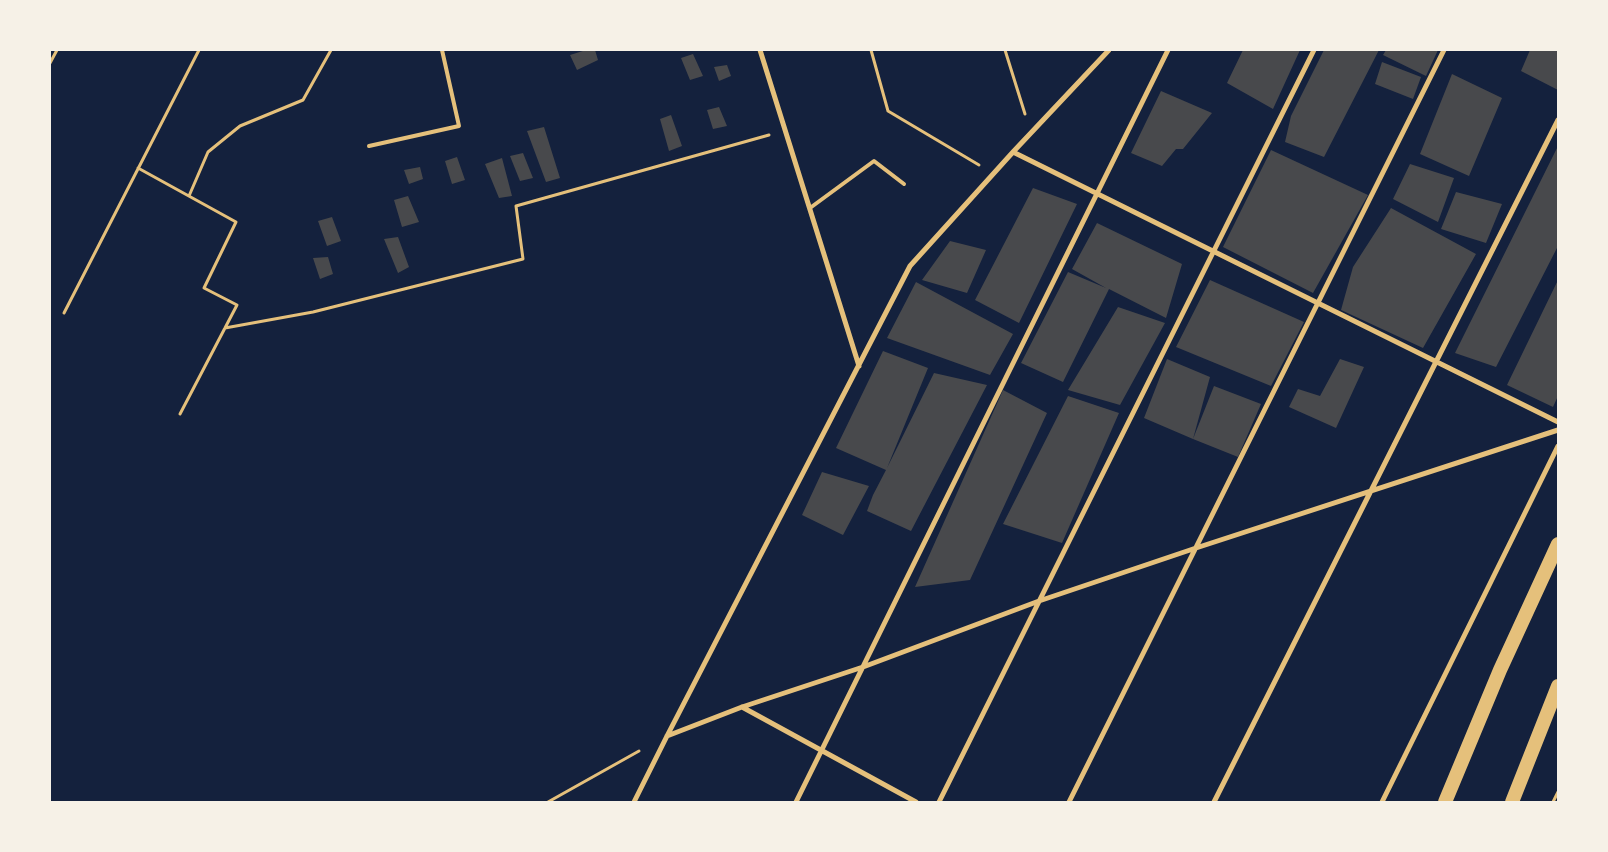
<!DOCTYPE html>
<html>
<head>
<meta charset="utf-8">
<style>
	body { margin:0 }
	#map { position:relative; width:1608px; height:852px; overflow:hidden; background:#14213d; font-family:"Open Sans",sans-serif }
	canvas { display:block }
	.frame { position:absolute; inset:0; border:51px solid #f6f1e7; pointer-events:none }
</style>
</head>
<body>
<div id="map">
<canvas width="1608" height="852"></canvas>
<div class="frame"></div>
</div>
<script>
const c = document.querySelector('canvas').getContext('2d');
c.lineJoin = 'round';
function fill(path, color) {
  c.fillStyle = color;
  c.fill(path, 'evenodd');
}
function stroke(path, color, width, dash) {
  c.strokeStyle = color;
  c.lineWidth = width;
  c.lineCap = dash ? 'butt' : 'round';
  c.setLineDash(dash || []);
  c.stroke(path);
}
fill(new Path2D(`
	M 586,50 L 595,50 L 598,60 L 577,70 L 570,55 Z
	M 1243,50 L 1300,50 L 1273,109 L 1227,83 Z
	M 1324,50 L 1379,50 L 1324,157 L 1285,142 L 1291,116 Z
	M 1386,50 L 1438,50 L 1426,76 L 1383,55 Z
	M 1530,50 L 1558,50 L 1558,90 L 1521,71 Z
	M 693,54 L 703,76 L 690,80 L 681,58 Z
	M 1382,62 L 1421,77 L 1413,99 L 1375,84 Z
	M 727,65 L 731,76 L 719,81 L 714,67 Z
	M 1452,74 L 1502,98 L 1469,176 L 1420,154 Z
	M 1161,91 L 1212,113 L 1183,149 L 1176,149 L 1162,166 L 1131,153 Z
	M 719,107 L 727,126 L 713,129 L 707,110 Z
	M 671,115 L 682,146 L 669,151 L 660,119 Z
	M 544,127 L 560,178 L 546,182 L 527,131 Z
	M 1558,146 L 1558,246 L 1496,367 L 1455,353 Z
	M 1271,150 L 1368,195 L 1313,293 L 1223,247 Z
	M 523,153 L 533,178 L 520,181 L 510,156 Z
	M 457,157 L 465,180 L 452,184 L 445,161 Z
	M 502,158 L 512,196 L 499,198 L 485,164 Z
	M 1410,164 L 1454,178 L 1438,222 L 1393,199 Z
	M 420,167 L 423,179 L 409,184 L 404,170 Z
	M 1033,188 L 1077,204 L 1019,323 L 975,300 Z
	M 1456,192 L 1502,204 L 1486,243 L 1441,229 Z
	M 408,196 L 419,222 L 402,227 L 394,200 Z
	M 1391,208 L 1476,254 L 1423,348 L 1341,310 L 1353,267 Z
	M 332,217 L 341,241 L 327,246 L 318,221 Z
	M 1097,223 L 1182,264 L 1166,318 L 1109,289 L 1063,382 L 1021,363 L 1068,272 L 1106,288 L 1072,269 Z
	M 398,237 L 409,267 L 398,273 L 384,239 Z
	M 950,241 L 986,250 L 967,293 L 922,280 Z
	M 328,257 L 333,274 L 320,279 L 313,258 Z
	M 1210,280 L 1304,322 L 1271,386 L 1176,347 Z
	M 1558,280 L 1558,396 L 1553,407 L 1507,385 Z
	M 916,282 L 1013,334 L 990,375 L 887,338 Z
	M 1118,307 L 1165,323 L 1120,405 L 1068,390 Z
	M 883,351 L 928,368 L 887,468 L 934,373 L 987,385 L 911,531 L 867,511 L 873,495 L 886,470 L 836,448 Z
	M 1167,359 L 1210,377 L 1193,439 L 1214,386 L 1261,404 L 1238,457 L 1193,439 L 1144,418 Z
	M 1340,359 L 1364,367 L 1336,428 L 1289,407 L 1298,389 L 1320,396 Z
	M 1003,390 L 1047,413 L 970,580 L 915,587 Z
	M 1068,396 L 1119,413 L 1062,543 L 1003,524 Z
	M 822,472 L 869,486 L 843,535 L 802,515 Z`), '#48494c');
stroke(new Path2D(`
	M 871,50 L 888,111 L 979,165
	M 1005,50 L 1025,114
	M 50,63 L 57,50
	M 138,168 L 236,222 L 204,288 L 237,305 L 180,414
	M 189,196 L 208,152 L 240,126 L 303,100 L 331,50
	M 64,313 L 199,50
	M 225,328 L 313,312 L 523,259 L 516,206 L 769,135
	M 548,802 L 639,751
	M 1553,802 L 1558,792`), '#e5c07b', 3);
stroke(new Path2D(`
	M 369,146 L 459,126 L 442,50
	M 810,208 L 874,161 L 904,184`), '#e5c07b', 4);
stroke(new Path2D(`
	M 760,50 L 859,366
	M 1013,152 L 1558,422
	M 742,707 L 916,802
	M 667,736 L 742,707 L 863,667 L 1039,601 L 1196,548 L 1558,430
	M 634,802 L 667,736 L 910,266 L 1013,152 L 1109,50
	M 796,802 L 1168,50
	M 939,802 L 1314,50
	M 1069,802 L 1444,50
	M 1214,802 L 1558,120
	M 1382,802 L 1558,446`), '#e5c07b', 5);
stroke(new Path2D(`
	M 1445,802 L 1500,670 L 1558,544
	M 1512,802 L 1558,686`), '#e5c07b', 14);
</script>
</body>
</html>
